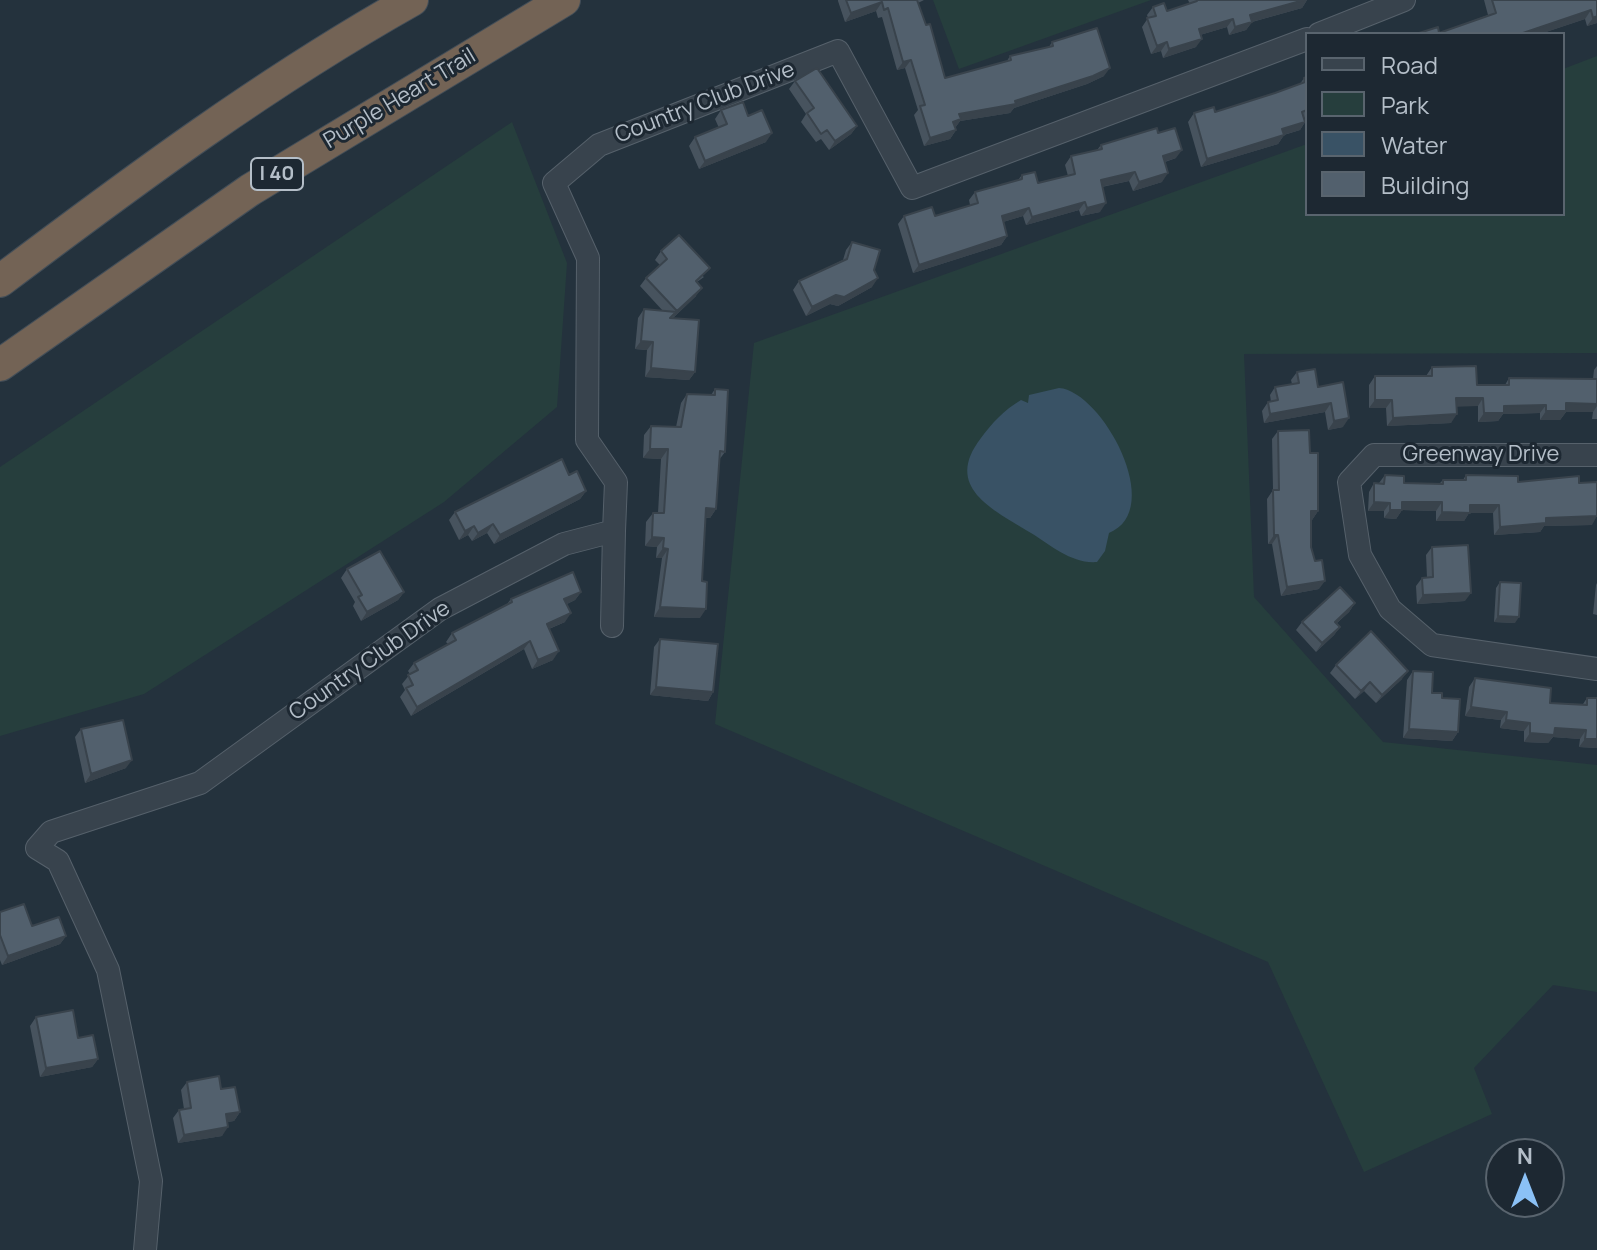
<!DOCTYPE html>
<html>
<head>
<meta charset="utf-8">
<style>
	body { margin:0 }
	#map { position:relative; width:1597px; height:1250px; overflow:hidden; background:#24323d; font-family:Manrope,sans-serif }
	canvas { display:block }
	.legend { position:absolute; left:1305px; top:32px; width:260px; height:184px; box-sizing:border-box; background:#1d2832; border:2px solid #59646e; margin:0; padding:10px 14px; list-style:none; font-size:24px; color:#b4bec8 }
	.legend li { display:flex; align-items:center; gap:16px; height:40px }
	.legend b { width:40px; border:2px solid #59646e }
	.north { position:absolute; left:1485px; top:1138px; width:80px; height:80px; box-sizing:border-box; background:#1d2832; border:2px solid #59646e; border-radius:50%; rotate:0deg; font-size:22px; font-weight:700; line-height:32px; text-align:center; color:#b4bec8 }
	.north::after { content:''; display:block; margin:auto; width:28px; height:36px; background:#8bc1f6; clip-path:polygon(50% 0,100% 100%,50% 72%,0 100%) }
</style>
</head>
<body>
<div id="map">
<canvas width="1597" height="1250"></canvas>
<ul class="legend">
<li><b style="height:10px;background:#38434d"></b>Road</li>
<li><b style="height:22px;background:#263e3d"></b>Park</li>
<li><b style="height:22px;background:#395265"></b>Water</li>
<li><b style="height:22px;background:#52606d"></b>Building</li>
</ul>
<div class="north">N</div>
</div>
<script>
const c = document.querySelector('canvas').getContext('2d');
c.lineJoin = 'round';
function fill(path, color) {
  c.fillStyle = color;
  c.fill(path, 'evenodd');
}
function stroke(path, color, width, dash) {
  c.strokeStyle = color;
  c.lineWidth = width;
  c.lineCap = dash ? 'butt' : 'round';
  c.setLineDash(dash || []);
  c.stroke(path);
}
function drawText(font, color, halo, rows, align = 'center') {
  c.font = font + ' Manrope,sans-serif';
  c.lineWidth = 6;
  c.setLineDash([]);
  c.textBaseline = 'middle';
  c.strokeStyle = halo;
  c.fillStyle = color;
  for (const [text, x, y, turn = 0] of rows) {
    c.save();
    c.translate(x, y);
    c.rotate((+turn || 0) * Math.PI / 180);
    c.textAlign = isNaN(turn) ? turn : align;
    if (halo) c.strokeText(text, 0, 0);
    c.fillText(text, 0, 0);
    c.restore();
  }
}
fill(new Path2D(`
	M 933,0 L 1151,0 L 959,69 Z
	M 1597,56 L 1597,353 L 1244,354 L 1254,597 L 1383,742 L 1597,765 L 1597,992 L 1553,985 L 1474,1068 L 1492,1114 L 1364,1172 L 1268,962 L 715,724 L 754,343 L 1307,144 L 1307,214 L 1563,214 L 1563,69 Z
	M 512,122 L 567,263 L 557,407 L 444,502 L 144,694 L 0,736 L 0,467 Z`), '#263e3d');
fill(new Path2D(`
	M 1059,388 C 1102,391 1167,510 1109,533 L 1105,551 L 1097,562 C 1072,564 1052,546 1031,533 C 992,509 943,487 981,438 C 992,423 1004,410 1021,400 L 1028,403 L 1029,395 Z`), '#395265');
const minor = new Path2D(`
	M 1319,34 L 1404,0
	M 1597,455 L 1374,455 L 1349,482 L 1360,555 L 1390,609 L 1432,645 L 1597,669
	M 612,626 L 614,531
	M 145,1250 L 151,1181 L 108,970 L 58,861 L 37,848 L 51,832 L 200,783 L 440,609 L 564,544 L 614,531 L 616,482 L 587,440 L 588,258 L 554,183 L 599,145 L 838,51 L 912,188 L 1307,39`);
const highway = new Path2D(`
	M 0,281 C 133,181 266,82 412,0
	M 0,365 L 250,190 L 564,0`);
stroke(minor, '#56616b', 24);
stroke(highway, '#434e58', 34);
stroke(minor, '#38434d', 22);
stroke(highway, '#736355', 32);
fill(new Path2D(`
	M 838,0 L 924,0 L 918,3 L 945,78 L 1007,61 L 1010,56 L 1049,47 L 1052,42 L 1104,76 L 1087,84 L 1014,108 L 1010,113 L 960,121 L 955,128 L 956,130 L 950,139 L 924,146 L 914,115 L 918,110 L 905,68 L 897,70 L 882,17 L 878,18 L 876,11 L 845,22 L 838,1 Z
	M 1188,0 L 1307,0 L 1302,8 L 1252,22 L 1246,30 L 1229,35 L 1227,27 L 1200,35 L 1196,47 L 1163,58 L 1161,51 L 1151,54 L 1142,27 L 1148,18 L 1147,15 L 1153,7 L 1167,11 L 1190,4 Z
	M 1484,0 L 1597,0 L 1597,23 L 1587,26 L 1585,19 L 1540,34 L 1415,34 L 1439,33 L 1488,15 Z
	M 1307,77 L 1307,117 L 1304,118 L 1305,122 L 1300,130 L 1284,135 L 1278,144 L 1201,167 L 1188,122 L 1194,113 L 1215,112 L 1275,93 L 1300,84 L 1304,78 Z
	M 795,81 L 857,126 L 851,134 L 829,150 L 821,139 L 816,142 L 801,122 L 806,114 L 789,89 Z
	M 721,110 L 748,116 L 766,142 L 699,169 L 689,146 L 695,137 L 719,128 L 715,119 Z
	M 1158,133 L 1176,158 L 1165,162 L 1162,182 L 1133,191 L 1129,181 L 1102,187 L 1100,212 L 1081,216 L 1079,210 L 1026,225 L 1023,216 L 1003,222 L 1007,236 L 1001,245 L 913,273 L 898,224 L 904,216 L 935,216 L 970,205 L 969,200 L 975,192 L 1018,180 L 1022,175 L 1038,183 L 1068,176 L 1065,165 L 1071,156 L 1097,150 L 1101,145 Z
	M 852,242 L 874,270 L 872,287 L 838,306 L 830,304 L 806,316 L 793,290 L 799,281 L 843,260 L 846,250 Z
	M 661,251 L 704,277 L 697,282 L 696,296 L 673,318 L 695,372 L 689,380 L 645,377 L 647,350 L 635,349 L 638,318 L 644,309 L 663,311 L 640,286 L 646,278 L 660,265 L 655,260 Z
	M 1597,366 L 1597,419 L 1592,419 L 1593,412 L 1566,412 L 1560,420 L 1540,420 L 1540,413 L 1503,414 L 1498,421 L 1478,422 L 1478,406 L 1457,406 L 1451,423 L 1387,426 L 1386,408 L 1369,408 L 1369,385 L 1375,376 L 1426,376 L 1432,367 L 1477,385 L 1505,385 L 1509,378 L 1593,379 L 1594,370 Z
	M 1297,372 L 1318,387 L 1343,382 L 1343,427 L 1328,430 L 1325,412 L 1264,423 L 1262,411 L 1268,402 L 1271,402 L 1270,395 L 1275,387 L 1292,384 L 1291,380 Z
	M 715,389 L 725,452 L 719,460 L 716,509 L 710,518 L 705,518 L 700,618 L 654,617 L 662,558 L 656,558 L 657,547 L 645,546 L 646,522 L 653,513 L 658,513 L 661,459 L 643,458 L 644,435 L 651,426 L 676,427 L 681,403 L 687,394 L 711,395 Z
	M 1278,431 L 1310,453 L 1318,511 L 1312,520 L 1311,520 L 1311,547 L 1319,589 L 1281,596 L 1272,544 L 1268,544 L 1267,499 L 1273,490 L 1272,439 Z
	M 569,475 L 586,491 L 580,499 L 494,544 L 487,533 L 472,541 L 468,535 L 459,540 L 449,520 L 455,512 Z
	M 1385,475 L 1404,483 L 1439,484 L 1443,480 L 1463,480 L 1466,475 L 1518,482 L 1579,483 L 1592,525 L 1544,526 L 1540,532 L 1494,535 L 1493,513 L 1469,513 L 1464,521 L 1436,521 L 1436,511 L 1402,510 L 1396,519 L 1384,518 L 1384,511 L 1368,511 L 1369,492 L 1374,483 L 1379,483 Z
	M 1432,547 L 1465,601 L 1417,604 L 1416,586 L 1422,578 L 1427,578 L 1426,555 Z
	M 347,569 L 404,592 L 398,600 L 361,621 L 353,606 L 355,602 L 341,578 Z
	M 1500,582 L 1515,623 L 1494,622 L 1496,588 Z
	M 1597,583 L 1597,615 L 1593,614 L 1596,585 Z
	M 581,592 L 575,600 L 567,604 L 565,622 L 549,629 L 553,660 L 532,669 L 524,649 L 411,716 L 400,697 L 405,690 L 402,684 L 410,674 L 408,671 L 414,663 L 448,644 L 446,642 L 452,633 L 507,604 L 511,599 Z
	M 1355,603 L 1349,612 L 1337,623 L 1340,627 L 1334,635 L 1316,652 L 1296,630 L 1302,622 Z
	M 660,639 L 713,692 L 708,701 L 650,695 L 654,647 Z
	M 1336,665 L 1402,679 L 1376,703 L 1364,691 L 1355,699 L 1330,673 Z
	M 1413,671 L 1432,693 L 1442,698 L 1458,732 L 1452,741 L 1403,738 L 1407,680 Z
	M 1475,678 L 1550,703 L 1583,704 L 1587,698 L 1597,698 L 1597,748 L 1579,747 L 1580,739 L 1553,737 L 1548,743 L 1524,742 L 1524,731 L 1500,728 L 1501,720 L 1465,716 L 1469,687 Z
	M 81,729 L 126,768 L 85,783 L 75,737 Z
	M 0,912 L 32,926 L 66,936 L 60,944 L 2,965 L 0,960 Z
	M 36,1017 L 78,1038 L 98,1059 L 92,1067 L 40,1077 L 30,1026 Z
	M 187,1082 L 240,1112 L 234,1121 L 227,1122 L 222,1136 L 178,1143 L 173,1118 L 179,1110 L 184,1109 L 181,1090 Z`), '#47535e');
fill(new Path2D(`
	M 1304,0 L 1307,0 L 1302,8 L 1244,24 L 1250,15 Z
	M 882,2 L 876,11 L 845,22 L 851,13 Z
	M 1591,10 L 1585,19 L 1540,34 L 1522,34 Z
	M 1597,16 L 1597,23 L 1587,26 L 1593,18 Z
	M 1233,19 L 1227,27 L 1193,37 L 1199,29 Z
	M 1252,22 L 1246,30 L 1229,35 L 1235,27 Z
	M 1202,39 L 1196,47 L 1163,58 L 1169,49 Z
	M 1167,42 L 1161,51 L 1151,54 L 1157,46 Z
	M 911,60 L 905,68 L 897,70 L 903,62 Z
	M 1110,68 L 1104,76 L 1087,84 L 1014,108 L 1010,113 L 960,121 L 955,128 L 947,130 L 959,114 L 1015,101 Z
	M 1305,122 L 1300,130 L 1276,137 L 1282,129 Z
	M 857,126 L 851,134 L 829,150 L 835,141 Z
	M 956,130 L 950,139 L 924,146 L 930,138 Z
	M 772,133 L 766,142 L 699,169 L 705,161 Z
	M 1284,135 L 1278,144 L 1201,167 L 1207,159 Z
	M 1182,150 L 1176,158 L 1157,164 L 1163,156 Z
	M 1135,172 L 1129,181 L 1095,188 L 1101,180 Z
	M 1168,173 L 1162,182 L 1133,191 L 1139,182 Z
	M 1085,202 L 1079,210 L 1026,225 L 1032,217 Z
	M 1106,203 L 1100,212 L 1081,216 L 1087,208 Z
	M 1029,208 L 1023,216 L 996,224 L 1002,216 Z
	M 1007,236 L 1001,245 L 913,273 L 919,265 Z
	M 878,278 L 872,287 L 849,300 L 838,306 L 830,304 L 806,316 L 812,307 L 836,295 Z
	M 702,288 L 696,296 L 671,320 L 677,311 Z
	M 641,341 L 653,342 L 647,350 L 635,349 Z
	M 651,368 L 695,372 L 689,380 L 645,377 Z
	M 1456,398 L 1483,398 L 1478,406 L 1450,407 Z
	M 1375,400 L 1392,400 L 1386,408 L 1369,408 Z
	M 1331,403 L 1325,412 L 1264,423 L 1270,414 Z
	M 1566,403 L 1597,404 L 1597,406 L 1593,412 L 1566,412 L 1560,420 L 1540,420 L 1546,411 Z
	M 1546,405 L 1540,413 L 1503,414 L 1498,421 L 1478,422 L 1484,413 L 1504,406 Z
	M 1457,414 L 1451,423 L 1387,426 L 1393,418 Z
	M 1349,418 L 1343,427 L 1328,430 L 1334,421 Z
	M 650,449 L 668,449 L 661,459 L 643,458 Z
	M 586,491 L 580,499 L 494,544 L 500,535 Z
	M 1374,502 L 1390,503 L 1384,511 L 1368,511 Z
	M 1402,502 L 1442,502 L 1436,511 L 1402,510 L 1396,519 L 1384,518 L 1390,510 Z
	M 1470,505 L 1499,505 L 1493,513 L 1469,513 L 1464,521 L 1436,521 L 1442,512 Z
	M 706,508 L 716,509 L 710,518 L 699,517 Z
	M 1311,511 L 1318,511 L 1312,520 L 1305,520 Z
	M 1597,516 L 1592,525 L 1544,526 L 1540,532 L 1494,535 L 1500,527 L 1546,518 Z
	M 493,524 L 487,533 L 472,541 L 478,533 Z
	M 474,526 L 468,535 L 459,540 L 465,531 Z
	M 1274,535 L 1278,535 L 1272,544 L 1268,544 Z
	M 652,537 L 664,538 L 657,547 L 645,546 Z
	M 663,548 L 668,549 L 662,558 L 656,558 Z
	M 1325,581 L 1319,589 L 1281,596 L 1287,587 Z
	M 404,592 L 398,600 L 361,621 L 367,612 Z
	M 581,592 L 575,600 L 558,608 L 564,599 Z
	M 1471,593 L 1465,601 L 1417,604 L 1423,595 Z
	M 1355,603 L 1349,612 L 1329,630 L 1335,622 Z
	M 660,607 L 706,609 L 700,618 L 654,617 Z
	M 571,613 L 565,622 L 541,632 L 547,624 Z
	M 1498,616 L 1519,617 L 1515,623 L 1494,622 Z
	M 1340,627 L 1334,635 L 1316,652 L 1322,643 Z
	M 530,641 L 524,649 L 411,716 L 417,707 Z
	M 559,651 L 553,660 L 532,669 L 538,660 Z
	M 1408,671 L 1402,679 L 1376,703 L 1382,695 Z
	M 1370,682 L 1364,691 L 1355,699 L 1361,691 Z
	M 656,687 L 713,692 L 708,701 L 650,695 Z
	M 1471,707 L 1507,712 L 1501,720 L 1465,716 Z
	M 1506,720 L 1530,723 L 1524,731 L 1500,728 Z
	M 1555,728 L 1586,730 L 1580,739 L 1553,737 L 1548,743 L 1524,742 L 1530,733 Z
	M 1409,729 L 1458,732 L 1452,741 L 1403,738 Z
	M 1585,739 L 1597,739 L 1597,748 L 1579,747 Z
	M 132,760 L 126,768 L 85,783 L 91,774 Z
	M 66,936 L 60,944 L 2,965 L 8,956 Z
	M 98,1059 L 92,1067 L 40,1077 L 46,1068 Z
	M 240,1112 L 234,1121 L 220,1123 L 226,1114 Z
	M 228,1127 L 222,1136 L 178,1143 L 184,1135 Z`), '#39434c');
const building = new Path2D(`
	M 846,0 L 917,0 L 926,25 L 930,24 L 945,78 L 1011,60 L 1010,56 L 1053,46 L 1052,42 L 1097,28 L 1110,68 L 1093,76 L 1015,101 L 1016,104 L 959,114 L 961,119 L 953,122 L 956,130 L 930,138 L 920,106 L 925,105 L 911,60 L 903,62 L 888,8 L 884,10 L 882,2 L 851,13 Z
	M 1197,0 L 1304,0 L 1250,15 L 1252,22 L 1235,27 L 1233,19 L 1199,29 L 1202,39 L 1169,49 L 1167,42 L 1157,46 L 1147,18 L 1156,16 L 1153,7 L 1164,3 L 1167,11 L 1197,1 Z
	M 1492,0 L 1597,0 L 1597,16 L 1593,18 L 1591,10 L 1523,33 L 1523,34 L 1416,34 L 1438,27 L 1439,33 L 1496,13 Z
	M 817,68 L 857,126 L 835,141 L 827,130 L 821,134 L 807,113 L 814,108 L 795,81 Z
	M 1307,77 L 1307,110 L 1302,112 L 1305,122 L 1282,129 L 1284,135 L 1207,159 L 1194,113 L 1214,107 L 1215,112 L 1275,93 L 1305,82 L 1304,78 Z
	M 743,102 L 748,116 L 762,110 L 772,133 L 705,161 L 695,137 L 727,124 L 721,110 Z
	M 1157,128 L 1158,133 L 1175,128 L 1182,150 L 1163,156 L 1168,173 L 1139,182 L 1135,172 L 1101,180 L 1106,203 L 1087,208 L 1085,202 L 1032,217 L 1029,208 L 1002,216 L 1007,236 L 919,265 L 904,216 L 932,207 L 935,216 L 978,203 L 975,192 L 1022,179 L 1022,175 L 1035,172 L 1038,183 L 1075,174 L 1071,156 L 1102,149 L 1101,145 Z
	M 679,235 L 710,268 L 696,281 L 702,288 L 677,311 L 646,278 L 667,259 L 661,251 Z
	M 852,242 L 880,250 L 874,270 L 878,278 L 844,297 L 836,295 L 812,307 L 799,281 L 847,259 Z
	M 644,309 L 676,312 L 670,318 L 699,320 L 695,372 L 651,368 L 653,342 L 641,341 Z
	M 1476,366 L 1477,385 L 1509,385 L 1509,378 L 1597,379 L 1597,404 L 1566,403 L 1566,411 L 1546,411 L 1546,405 L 1504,406 L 1504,413 L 1484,413 L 1483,398 L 1456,398 L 1457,414 L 1393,418 L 1392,400 L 1375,400 L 1375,376 L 1432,376 L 1432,367 Z
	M 1315,369 L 1318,387 L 1343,382 L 1349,418 L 1334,421 L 1331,403 L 1270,414 L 1268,402 L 1278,400 L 1275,387 L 1299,383 L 1297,372 Z
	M 715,389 L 728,390 L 725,452 L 720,451 L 716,509 L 706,508 L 702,581 L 707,582 L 706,609 L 660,607 L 668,549 L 663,548 L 664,538 L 652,537 L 653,513 L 664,513 L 668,449 L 650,449 L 651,426 L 681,427 L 687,394 L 715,395 Z
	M 1309,430 L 1310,453 L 1318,453 L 1318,511 L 1311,511 L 1311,547 L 1315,561 L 1322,560 L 1325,581 L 1287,587 L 1278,535 L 1274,535 L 1273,490 L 1279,490 L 1278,431 Z
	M 562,459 L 569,475 L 577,471 L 586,491 L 500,535 L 493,524 L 478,533 L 474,526 L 465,531 L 455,512 Z
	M 1385,475 L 1404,476 L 1404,483 L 1443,484 L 1443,480 L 1466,480 L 1466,475 L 1518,476 L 1518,482 L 1579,476 L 1579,483 L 1597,482 L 1597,516 L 1546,518 L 1546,523 L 1500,527 L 1499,505 L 1470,505 L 1470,513 L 1442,512 L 1442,502 L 1402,502 L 1402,510 L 1390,510 L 1390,503 L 1374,502 L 1374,483 L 1384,484 Z
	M 1468,545 L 1471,593 L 1423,595 L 1422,578 L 1433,577 L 1432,547 Z
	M 380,551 L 404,592 L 367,612 L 358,597 L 362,595 L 347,569 Z
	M 573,572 L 581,592 L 564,599 L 571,613 L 547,624 L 559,651 L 538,660 L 530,641 L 417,707 L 406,688 L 413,685 L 408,675 L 418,670 L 414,663 L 456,640 L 452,633 L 512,602 L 511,599 Z
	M 1500,582 L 1521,583 L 1519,617 L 1498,616 Z
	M 1340,587 L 1355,603 L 1335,622 L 1340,627 L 1322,643 L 1302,622 Z
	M 1371,631 L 1408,671 L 1382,695 L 1370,682 L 1361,691 L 1336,665 Z
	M 660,639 L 718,644 L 713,692 L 656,687 Z
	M 1413,671 L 1433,672 L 1432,693 L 1442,693 L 1442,698 L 1460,699 L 1458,732 L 1409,729 Z
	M 1475,678 L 1551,688 L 1550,703 L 1587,705 L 1587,698 L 1597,698 L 1597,739 L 1585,739 L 1586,730 L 1555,728 L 1554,735 L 1530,733 L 1530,723 L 1506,720 L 1507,712 L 1471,707 Z
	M 123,720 L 132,760 L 91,774 L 81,729 Z
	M 24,904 L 32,926 L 59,917 L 66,936 L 8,956 L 0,935 L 0,912 Z
	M 73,1010 L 78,1038 L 93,1035 L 98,1059 L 46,1068 L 36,1017 Z
	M 219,1076 L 221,1089 L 235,1087 L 240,1112 L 226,1114 L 228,1127 L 184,1135 L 179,1110 L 191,1108 L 187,1082 Z`);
fill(building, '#52606d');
stroke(building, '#39434c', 2);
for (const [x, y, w] of [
	[277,174,52]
]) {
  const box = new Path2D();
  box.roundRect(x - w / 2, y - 16, w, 32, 6);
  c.fillStyle = '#1d2832';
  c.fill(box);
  stroke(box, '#b4bec8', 2);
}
drawText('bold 20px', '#b4bec8', null, [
	["I 40",277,174]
]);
drawText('22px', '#b4bec8', '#1d2832', [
	["Purple Heart Trail",400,99,-31],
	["Country Club Drive",705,103,-21],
	["Greenway Drive",1481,455],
	["Country Club Drive",370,661,-35]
]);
</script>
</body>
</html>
